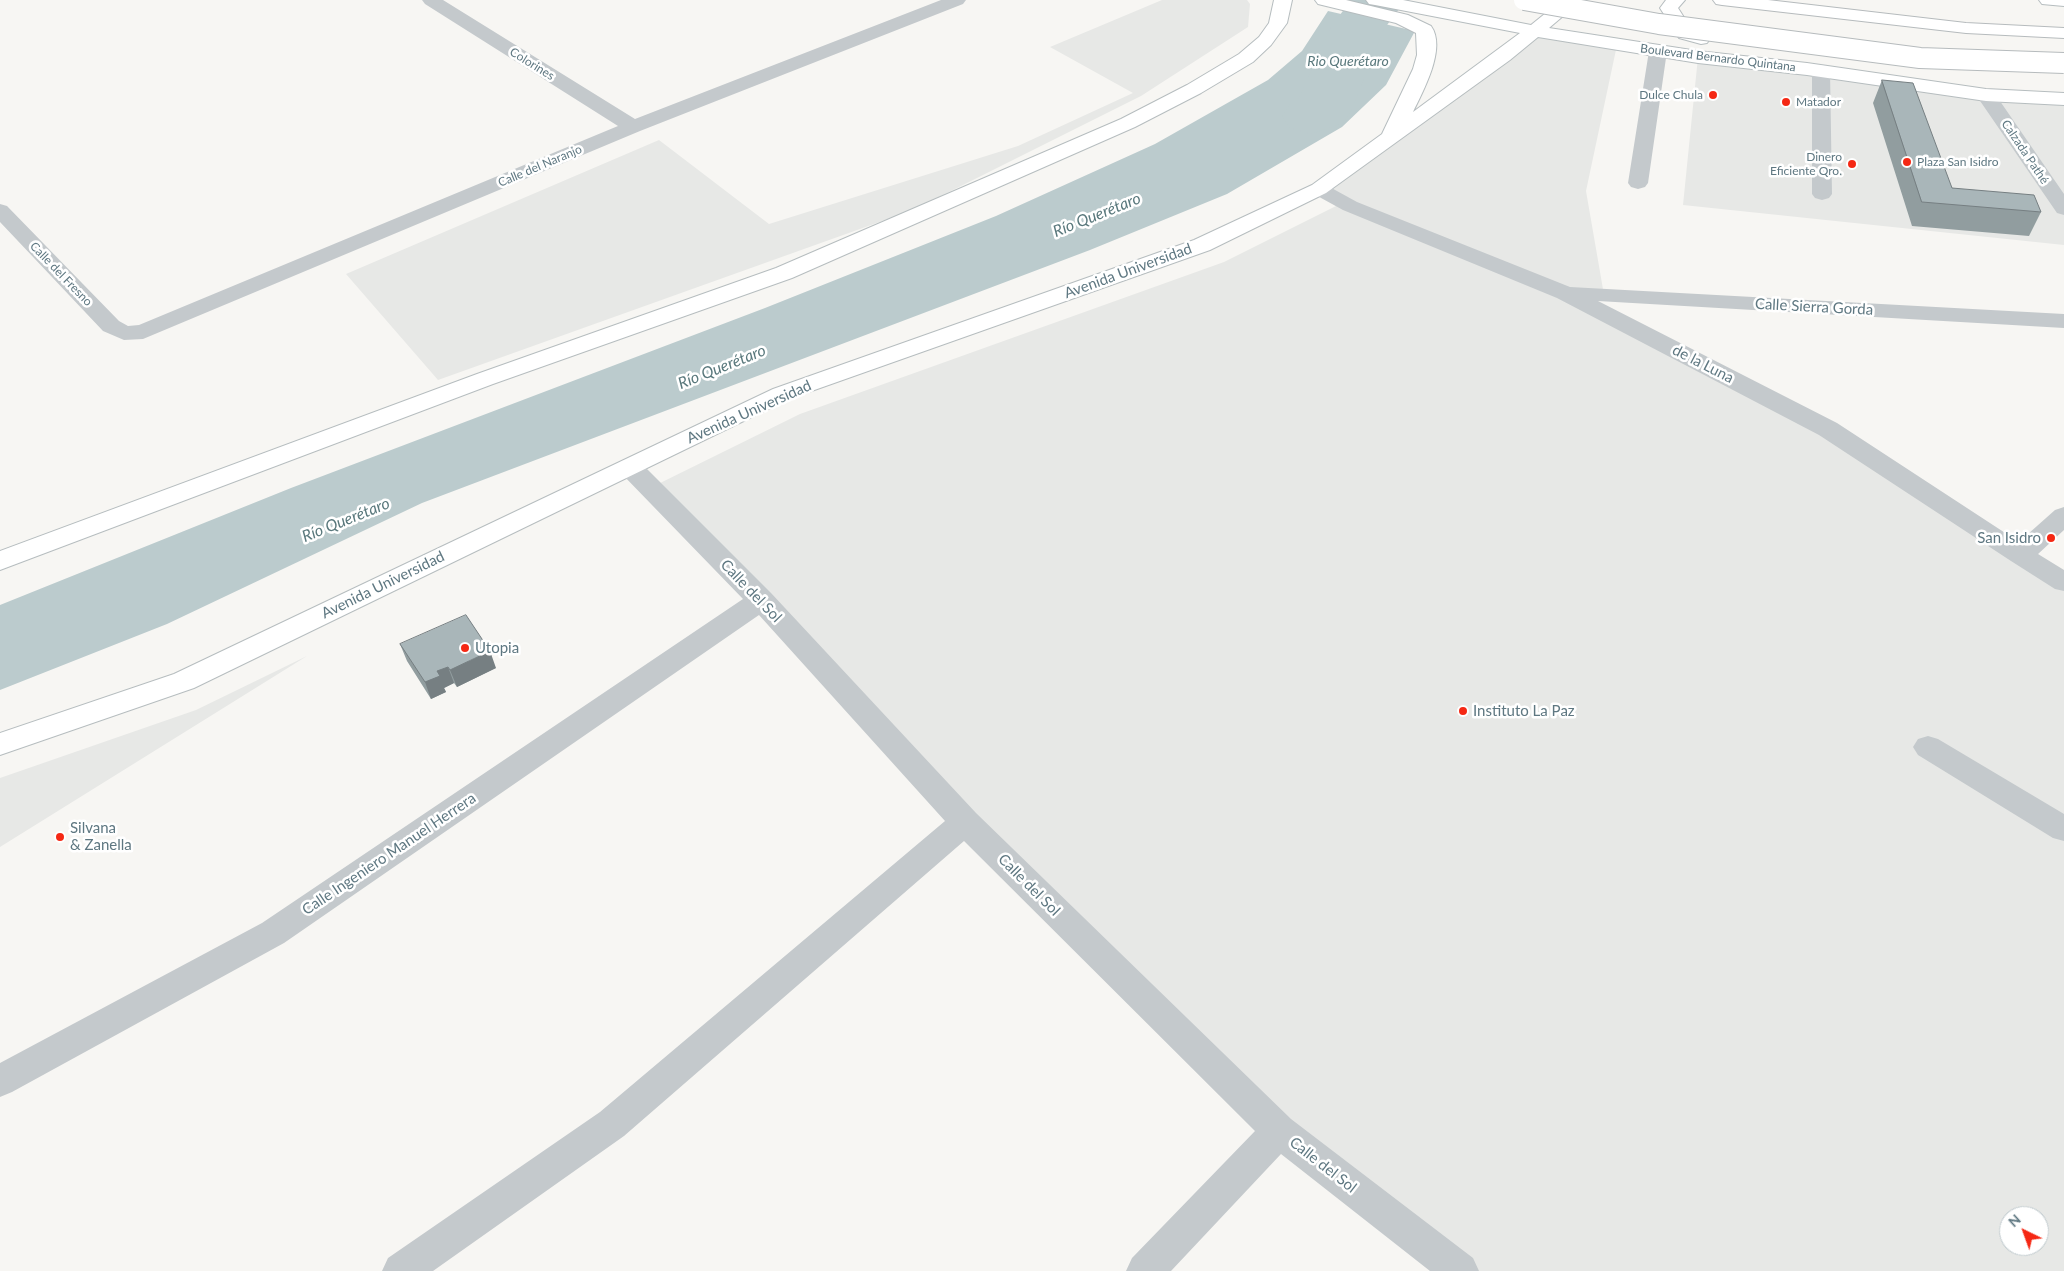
<!DOCTYPE html>
<html>
<head>
<meta charset="utf-8">
<style>
	body { margin:0 }
	#map { position:relative; width:2064px; height:1271px; overflow:hidden; background:#f7f6f3; font-family:Lato,sans-serif }
	canvas { display:block }
	.north { position:absolute; left:1999px; top:1206px; width:50px; height:50px; box-sizing:border-box; background:#fff; border:1px solid #bfc9cd; border-radius:50%; rotate:318deg; font-size:14px; font-weight:700; line-height:20px; text-align:center; color:#5e7781 }
	.north::after { content:''; display:block; margin:auto; width:18px; height:22px; background:#f52814; clip-path:polygon(50% 0,100% 100%,50% 72%,0 100%) }
</style>
</head>
<body>
<div id="map">
<canvas width="2064" height="1271"></canvas>
<div class="north">N</div>
</div>
<script>
const c = document.querySelector('canvas').getContext('2d');
c.lineJoin = 'round';
function fill(path, color) {
  c.fillStyle = color;
  c.fill(path, 'evenodd');
}
function stroke(path, color, width, dash) {
  c.strokeStyle = color;
  c.lineWidth = width;
  c.lineCap = dash ? 'butt' : 'round';
  c.setLineDash(dash || []);
  c.stroke(path);
}
function drawText(font, color, halo, rows, align = 'center') {
  c.font = font + ' Lato,sans-serif';
  c.lineWidth = 5;
  c.setLineDash([]);
  c.textBaseline = 'middle';
  c.strokeStyle = halo;
  c.fillStyle = color;
  for (const [text, x, y, turn = 0] of rows) {
    c.save();
    c.translate(x, y);
    c.rotate((+turn || 0) * Math.PI / 180);
    c.textAlign = isNaN(turn) ? turn : align;
    if (halo) c.strokeText(text, 0, 0);
    c.fillText(text, 0, 0);
    c.restore();
  }
}
fill(new Path2D(`
	M 1162,0 L 1247,0 L 1250,4 L 1248,27 L 1141,96 L 913,210 L 438,380 L 346,274 L 659,140 L 769,224 L 1018,146 L 1133,93 L 1050,47 Z
	M 1534,31 L 1617,45 L 1586,191 L 1604,295 L 1566,293 L 1827,429 L 2064,582 L 2064,1271 L 1460,1271 L 1279,1131 L 650,488 L 800,414 L 1224,262 L 1342,203 L 1319,189 ZM 2009,1216 L 2039,1216 L 2039,1246 L 2009,1246 Z
	M 1698,57 L 2064,99 L 2064,245 L 1683,205 Z
	M 307,656 L 0,847 L 0,778 L 196,710 Z`), '#e7e8e6');
fill(new Path2D(`
	M 1328,11 L 1415,31 L 1386,85 L 1342,127 L 1227,194 L 1090,250 L 422,503 L 167,624 L 0,690 L 0,605 L 291,488 L 765,308 L 996,216 L 1155,144 L 1268,80 L 1302,51 Z`), '#bbcbcd');
fill(new Path2D(`
	M 1351,0 L 1406,0 L 1384,29 L 1351,111 L 1343,123 L 1311,134 L 1290,128 L 1282,116 L 1290,104 L 1298,100 L 1331,27 Z`), '#bbcbcd');
const major = new Path2D(`
	M 1274,0 L 1292,0 L 1287,23 L 1271,45 L 1253,62 L 1201,93 L 1135,127 L 792,278 L 493,384 L 0,570 L 0,551 L 477,374 L 776,268 L 1121,119 L 1187,85 L 1239,54 L 1259,37 L 1269,23 Z
	M 1315,0 L 1346,0 L 1408,15 L 1431,26 C 1447,48 1423,91 1413,112 L 1520,33 L 1375,5 L 1369,4 L 1366,0 L 1403,0 L 1531,25 L 1562,0 L 1582,0 L 1549,28 L 1698,51 L 1807,63 L 1986,89 L 2064,93 L 2064,105 L 1986,101 L 1807,75 L 1698,63 L 1538,37 L 1510,60 L 1326,193 L 1210,250 L 789,399 L 194,688 L 0,755 L 0,733 L 174,674 L 773,389 L 1194,240 L 1312,185 L 1382,134 L 1413,69 L 1417,55 L 1416,33 L 1396,23 L 1318,4 Z
	M 1666,0 L 1685,0 L 1678,8 L 1692,30 L 1707,35 L 1710,39 L 1707,43 L 1701,44 L 1679,38 L 1660,8 Z
	M 2039,0 L 2064,0 L 2064,6 L 2042,4 Z`);
const highway = new Path2D(`
	M 1713,0 L 1768,0 L 1966,23 L 2064,28 L 2064,38 L 1966,33 L 1722,5 L 1716,4 Z`);
stroke(major, '#b6bdbf', 2);
stroke(highway, '#b6bbbd', 2);
fill(new Path2D(`
	M 422,0 L 443,0 L 635,119 L 941,0 L 966,0 L 963,4 L 640,131 L 143,339 L 124,340 L 103,331 L 0,222 L 0,204 L 7,206 L 119,321 L 128,326 L 139,325 L 618,126 L 425,4 Z
	M 1658,45 L 1665,47 L 1667,51 L 1648,183 L 1645,187 L 1638,189 L 1631,187 L 1628,183 L 1649,51 L 1651,47 Z
	M 1821,65 L 1828,67 L 1830,71 L 1832,194 L 1829,198 L 1822,200 L 1815,198 L 1812,194 L 1812,71 L 1814,67 Z
	M 1986,89 L 1993,91 L 2064,194 L 2064,215 L 2057,213 L 1976,95 L 1979,91 Z
	M 1319,183 L 1326,185 L 1357,202 L 1570,287 L 2064,314 L 2064,328 L 1598,301 L 1837,423 L 2019,542 L 2055,510 L 2064,507 L 2064,530 L 2038,554 L 2064,570 L 2064,591 L 2055,589 L 2011,561 L 1819,435 L 1557,298 L 1343,210 L 1312,193 L 1309,189 L 1312,185 Z
	M 630,459 L 639,461 L 771,593 L 976,813 L 1291,1119 L 1473,1258 L 1479,1271 L 1430,1271 L 1281,1154 L 1171,1271 L 1126,1271 L 1132,1258 L 1255,1131 L 964,841 L 624,1136 L 433,1271 L 382,1271 L 388,1258 L 600,1112 L 945,821 L 759,615 L 284,943 L 12,1092 L 0,1097 L 0,1063 L 262,923 L 743,599 L 621,473 L 618,467 L 621,461 Z
	M 1928,736 L 1938,739 L 2064,814 L 2064,841 L 2053,838 L 1918,755 L 1913,747 L 1918,739 Z`), '#c4c9cc');
fill(major, '#fff');
fill(highway, '#fff');
const highwayBridge = new Path2D(`
	M 1524,0 L 1659,24 L 1920,58 L 2064,63`);
stroke(highwayBridge, '#b6bbbd', 22, []);
stroke(highwayBridge, '#fff', 20);
fill(new Path2D(`
	M 1882,80 L 1952,188 L 2041,212 L 2029,236 L 1912,226 L 1873,103 Z
	M 400,644 L 496,668 L 457,687 L 454,683 L 444,688 L 446,692 L 431,699 L 407,661 Z`), '#919d9f');
fill(new Path2D(`
	M 490,651 L 496,668 L 457,687 L 450,670 Z
	M 448,667 L 454,683 L 444,688 L 446,692 L 431,699 L 425,682 L 437,671 Z`), '#767f82');
const building = new Path2D(`
	M 1882,80 L 1913,83 L 1952,188 L 2034,195 L 2041,212 L 1922,202 Z
	M 466,615 L 490,651 L 450,670 L 448,667 L 437,671 L 440,676 L 425,682 L 400,644 Z`);
fill(building, '#a9b6b9');
stroke(building, '#767f82', 1);
for (const [x, y, r, color] of [
	[1713,95,5,"#f52814"],
	[1786,102,5,"#f52814"],
	[1907,162,5,"#f52814"],
	[1852,164,5,"#f52814"],
	[2051,538,5,"#f52814"],
	[465,648,5,"#f52814"],
	[1463,711,5,"#f52814"],
	[60,837,5,"#f52814"]
]) {
  const dot = new Path2D();
  dot.arc(x, y, r, 0, 2 * Math.PI);
  c.fillStyle = color;
  c.fill(dot);
  stroke(dot, '#fff', 2);
}
drawText('12px', '#5e7781', '#fff', [
	["Boulevard Bernardo Quintana",1718,58,7],
	["Colorines",532,64,32],
	["Calzada Pathé",2025,152,56],
	["Calle del Naranjo",540,166,-23],
	["Calle del Fresno",61,274,46]
]);
drawText('12px', '#5e7781', '#fff', [
	["Dulce Chula",1703,95],
	["Matador",1796,102,"left"],
	["Dinero",1842,157],
	["Eficiente Qro.",1842,171],
	["Plaza San Isidro",1917,162,"left"]
], 'right');
drawText('italic 14px', '#59787c', '#fff', [
	["Rio Querétaro",1348,61]
]);
drawText('15px', '#5e7781', '#fff', [
	["Avenida Universidad",1128,271,-20],
	["Calle Sierra Gorda",1814,307,3],
	["de la Luna",1703,364,27],
	["Avenida Universidad",749,412,-24],
	["Avenida Universidad",383,585,-26],
	["Calle del Sol",751,591,46],
	["Calle Ingeniero Manuel Herrera",389,854,-34],
	["Calle del Sol",1029,885,45],
	["Calle del Sol",1323,1165,38]
]);
drawText('15px', '#5e7781', '#fff', [
	["San Isidro",2041,538,"right"],
	["Utopia",475,648],
	["Instituto La Paz",1473,711],
	["Silvana",70,828],
	["& Zanella",70,845]
], 'left');
drawText('italic 16px', '#59787c', '#fff', [
	["Río Querétaro",1097,215,-22],
	["Río Querétaro",722,367,-22],
	["Río Querétaro",346,520,-22]
]);
</script>
</body>
</html>
